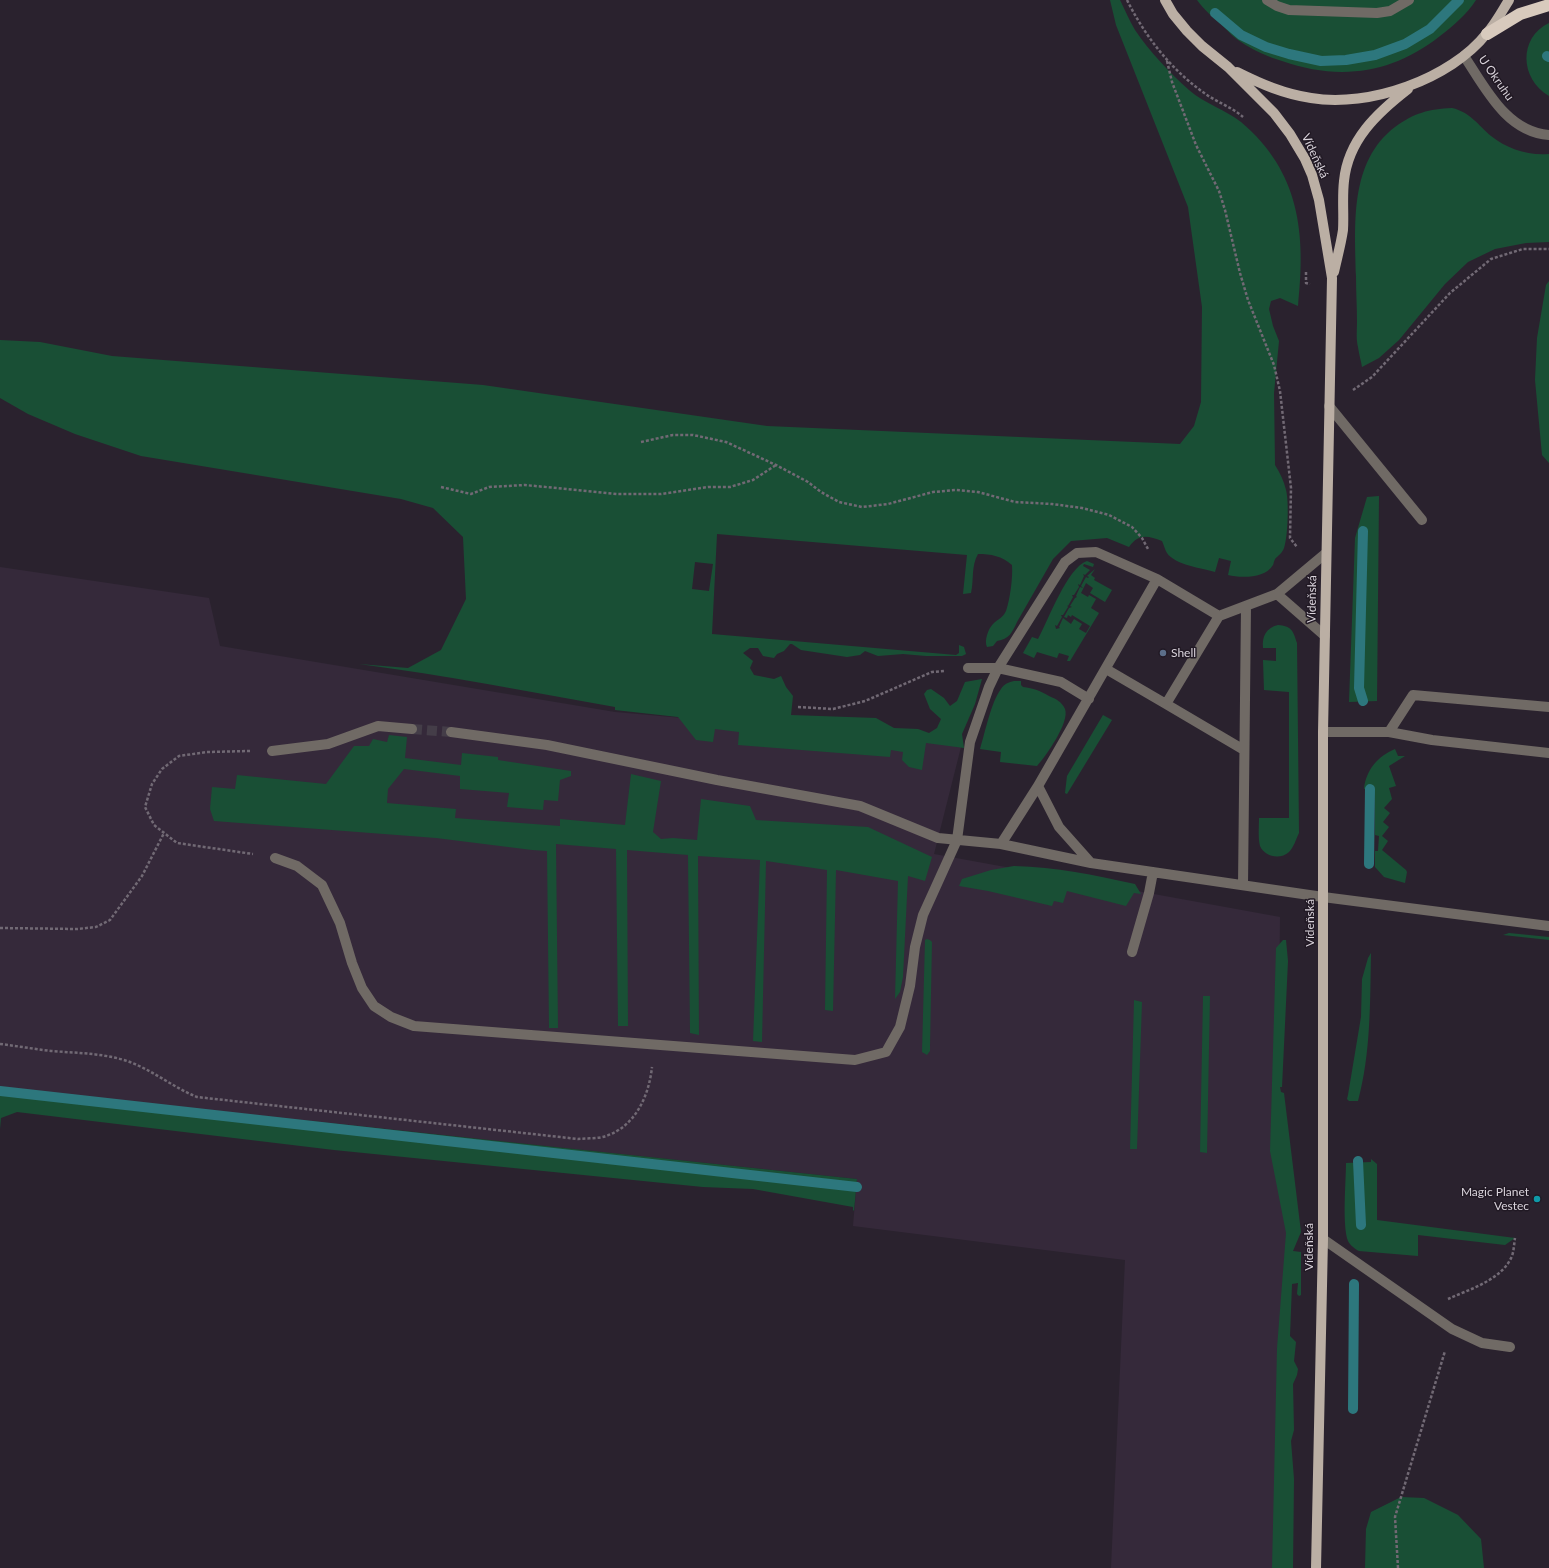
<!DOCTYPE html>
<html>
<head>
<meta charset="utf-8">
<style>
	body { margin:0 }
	canvas { display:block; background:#2a222e }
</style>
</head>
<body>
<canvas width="1549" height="1568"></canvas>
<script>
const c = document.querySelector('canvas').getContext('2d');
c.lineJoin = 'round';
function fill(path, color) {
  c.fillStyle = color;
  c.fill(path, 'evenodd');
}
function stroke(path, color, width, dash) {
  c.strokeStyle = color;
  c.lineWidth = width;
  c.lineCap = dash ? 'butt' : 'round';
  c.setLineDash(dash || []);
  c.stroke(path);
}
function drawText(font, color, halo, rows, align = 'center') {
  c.font = font + ' Lato,sans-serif';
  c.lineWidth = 3;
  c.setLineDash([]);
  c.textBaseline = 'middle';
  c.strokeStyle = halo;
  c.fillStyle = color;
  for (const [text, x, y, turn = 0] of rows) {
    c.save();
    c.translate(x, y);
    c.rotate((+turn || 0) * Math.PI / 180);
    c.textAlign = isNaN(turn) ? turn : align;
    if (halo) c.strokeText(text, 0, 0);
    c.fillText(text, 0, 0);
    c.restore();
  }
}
fill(new Path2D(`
	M 0,567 L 209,598 L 220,646 L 615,712 L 962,743 L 934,854 L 1280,917 L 1278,1083 L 1294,1183 L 1280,1568 L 1111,1568 L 1125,1260 L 853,1226 L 857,1179 L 0,1088 Z`), '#35293a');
fill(new Path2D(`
	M 1110,0 L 1120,0 C 1125,10 1129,20 1135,30 C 1150,52 1169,72 1189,90 C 1205,104 1226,110 1241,122 C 1300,172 1306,233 1298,306 L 1280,298 L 1271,301 L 1269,309 L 1273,326 L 1279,341 L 1274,393 L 1275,465 C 1280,473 1284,481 1286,490 C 1289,501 1288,537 1284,548 C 1282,553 1280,554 1277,557 C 1274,559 1274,563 1273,565 C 1265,579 1240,578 1228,575 L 1231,561 L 1219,558 L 1215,572 C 1202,568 1175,565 1167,553 C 1165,550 1164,545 1162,541 C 1148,536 1139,533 1129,547 L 1107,538 L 1071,541 L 1053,559 L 1017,622 C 1012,633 1009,639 997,641 L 993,646 L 987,647 C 984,641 988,629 993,624 C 998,619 1003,618 1006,611 C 1010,600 1013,577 1012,565 C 1002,556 991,554 978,554 C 971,566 974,579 971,593 L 963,594 L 967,555 L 717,534 L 712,634 L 956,655 L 959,653 L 959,645 L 964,647 L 966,654 L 962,656 L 926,656 L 903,654 L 878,656 L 865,651 L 860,655 L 847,657 L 801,650 L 792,644 L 790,644 L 784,651 L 777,654 L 774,658 L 763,656 L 758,648 L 750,648 L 743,653 L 753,661 L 750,668 L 754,675 L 774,679 L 781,676 L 786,687 L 793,696 L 791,715 L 876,718 L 894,728 L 918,729 L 929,733 L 937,728 L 941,719 L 930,709 L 924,694 L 927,690 L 931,689 L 944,698 L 950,706 L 957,701 L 965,682 L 982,679 L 975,704 L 962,734 L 964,748 L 926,743 L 922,770 L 909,767 L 902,760 L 903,752 L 891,750 L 890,757 L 738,745 L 739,732 L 715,729 L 713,742 L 696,740 L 678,717 L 615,710 L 615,707 C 530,692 445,675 359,664 L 408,668 L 441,650 L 466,599 L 463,537 L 433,508 L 401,499 L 141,456 L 75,434 L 28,414 L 0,398 L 0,340 L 40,342 L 112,356 L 483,385 L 767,426 L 1180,444 L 1194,426 L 1201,402 L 1202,307 L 1188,207 L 1116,25 ZM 695,562 L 713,564 L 709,591 L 692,589 Z
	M 1197,0 L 1476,0 C 1467,14 1453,26 1440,36 C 1392,74 1339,81 1282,61 C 1268,57 1253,50 1241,42 C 1234,38 1228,31 1223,26 C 1213,17 1204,10 1197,0 Z
	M 1549,23 L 1549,96 C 1520,79 1518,38 1549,23 Z
	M 1452,108 C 1470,112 1478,125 1491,136 C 1507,149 1529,156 1549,154 L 1549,242 L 1526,243 L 1495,249 L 1468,262 L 1445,284 L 1399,340 L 1379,358 L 1362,367 C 1361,361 1359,354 1358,347 C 1356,339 1357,330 1357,322 C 1357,307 1356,292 1356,276 C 1355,225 1349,162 1395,127 C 1414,113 1429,109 1452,108 Z
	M 1549,281 L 1549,463 L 1542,455 L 1535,380 L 1537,338 L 1546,285 Z
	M 1379,496 L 1377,701 L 1349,702 L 1355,538 L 1367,497 Z
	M 1087,561 L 1094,564 L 1093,567 L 1084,564 L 1083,566 L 1090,570 L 1085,575 L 1083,574 L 1084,576 L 1080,585 L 1078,584 L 1079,587 L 1074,595 L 1072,595 L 1073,597 L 1068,606 L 1067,605 L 1068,607 L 1063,615 L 1061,615 L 1062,617 L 1057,626 L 1055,625 L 1056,629 L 1060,628 L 1059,627 L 1063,618 L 1071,624 L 1074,619 L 1082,624 L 1079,629 L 1086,633 L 1090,626 L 1072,615 L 1071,617 L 1068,615 L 1067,618 L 1064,617 L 1069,608 L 1072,607 L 1070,606 L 1075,598 L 1077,597 L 1076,596 L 1080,587 L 1083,588 L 1081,586 L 1086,577 L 1088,578 L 1089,577 L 1087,576 L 1095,569 L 1091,575 L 1095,578 L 1094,580 L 1112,590 L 1105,602 L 1090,593 L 1093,588 L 1086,583 L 1081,593 L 1088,597 L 1089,595 L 1096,599 L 1091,608 L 1099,613 L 1070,661 L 1067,661 L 1069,656 L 1059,653 L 1057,658 L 1037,652 L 1034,658 L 1023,653 L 1032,637 L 1038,639 C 1048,621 1067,568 1087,561 Z
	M 1278,625 C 1291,626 1293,630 1297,643 L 1299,833 C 1296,839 1294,847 1289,852 C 1280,860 1265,857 1260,846 C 1258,838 1259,827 1259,818 L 1289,818 L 1289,692 L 1264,690 L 1263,660 L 1276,661 L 1276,648 L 1263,648 C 1262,636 1266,628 1278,625 Z
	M 1014,681 L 1021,681 L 1021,685 L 1023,687 C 1033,688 1041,691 1049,696 C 1056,699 1062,702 1065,709 C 1070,722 1046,756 1037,766 L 1000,762 L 1001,752 L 980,749 C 985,733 991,702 1001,689 C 1004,684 1009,682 1014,681 Z
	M 1103,715 L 1112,720 L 1067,794 L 1065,793 L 1067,776 Z
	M 389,735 L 407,737 L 405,758 L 461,765 L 462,753 L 498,757 L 498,760 L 571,771 L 571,776 L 560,780 L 558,801 L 544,800 L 543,810 L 507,807 L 509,793 L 460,789 L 460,776 L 404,769 L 388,789 L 387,803 L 456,809 L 455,818 L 560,826 L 560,819 L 625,825 L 631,774 L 661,781 L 653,832 L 661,839 L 673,838 L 697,840 L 701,799 L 750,806 L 756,820 L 868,827 L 932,857 L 925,881 L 908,876 L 903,977 L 900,992 L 895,999 L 898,881 L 836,870 L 833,1011 L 825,1010 L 827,870 L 766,861 L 762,1042 L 753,1041 L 760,860 L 698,856 L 699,1035 L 690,1033 L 688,855 L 627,850 L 628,1026 L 618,1026 L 616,849 L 556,844 L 558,1028 L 549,1028 L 547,851 L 532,850 L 436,838 L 214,821 L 210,809 L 212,787 L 235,789 L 237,775 L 326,784 L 354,746 L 369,746 L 373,739 L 387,742 Z
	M 1395,749 L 1398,756 L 1405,756 L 1389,766 L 1396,786 L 1389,788 L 1392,799 L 1384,808 L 1390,813 L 1383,822 L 1389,827 L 1382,836 L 1388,841 L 1382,850 L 1406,870 L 1407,872 L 1405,883 L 1384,877 L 1375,867 L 1375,851 L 1378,851 L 1379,836 L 1375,835 L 1375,789 L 1364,789 C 1366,770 1378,756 1395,749 Z
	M 1014,866 C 1057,867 1093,875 1135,884 L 1141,894 L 1134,893 L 1126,906 L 1067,891 L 1063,903 L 1054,901 L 1052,906 L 988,891 L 959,886 L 962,879 L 991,870 Z
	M 1509,933 L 1549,937 L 1549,940 L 1503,935 Z
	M 927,939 L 930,940 L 932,942 L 930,1046 L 930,1051 L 927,1055 L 922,1052 L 925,940 Z
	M 1283,940 L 1286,940 L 1288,961 L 1282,1087 L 1280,1087 L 1281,1092 L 1284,1093 L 1301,1232 L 1293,1251 L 1301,1252 L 1301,1295 L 1299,1296 L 1297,1294 L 1298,1283 L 1292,1284 L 1290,1336 L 1296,1342 L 1294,1361 L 1298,1369 L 1297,1375 L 1293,1384 L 1294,1430 L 1291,1441 L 1294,1479 L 1293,1568 L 1272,1568 L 1277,1348 L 1286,1233 L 1270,1151 L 1276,948 Z
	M 1371,953 C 1370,1002 1371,1053 1358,1101 L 1349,1101 L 1347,1099 L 1348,1095 L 1361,1017 L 1362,979 L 1368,958 Z
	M 1203,996 L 1210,996 L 1207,1153 L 1200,1152 Z
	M 1134,1000 L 1142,1002 L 1137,1149 L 1130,1149 Z
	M 0,1088 L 857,1179 L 854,1211 L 853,1210 L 853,1207 L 753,1189 L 703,1187 L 334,1150 L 17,1112 L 1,1118 L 0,1129 Z
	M 1371,1159 L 1377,1164 L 1377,1220 L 1515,1238 L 1505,1245 L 1418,1235 L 1418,1256 L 1359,1251 C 1355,1249 1350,1245 1348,1241 C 1342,1225 1346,1181 1346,1163 L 1371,1162 Z
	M 1401,1497 L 1424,1498 L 1458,1515 L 1481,1539 L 1484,1568 L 1365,1568 L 1366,1529 L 1371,1512 Z`), '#194f35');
stroke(new Path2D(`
	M 1215,13 L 1241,35 L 1266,47 L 1289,54 L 1321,61 L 1346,60 L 1375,55 L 1405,44 L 1430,29 L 1459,0
	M 1547,56 L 1549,57
	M 1363,701 L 1359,688 L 1363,531
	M 1369,864 L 1370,789
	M 0,1091 L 857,1187
	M 1358,1161 L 1361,1225
	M 1353,1409 L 1354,1284`), '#2d777d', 10);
stroke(new Path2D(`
	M 412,729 L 451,732`), '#443d48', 10, [10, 5]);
stroke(new Path2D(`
	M 1127,0 C 1146,38 1172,71 1207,95 C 1219,103 1233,108 1243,117
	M 1167,61 L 1172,82 L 1196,145 L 1219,191 L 1225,210 L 1240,273 L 1248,300 L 1274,365 L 1280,391 L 1291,488 L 1290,538 L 1297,547
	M 1306,272 L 1306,283 L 1310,284
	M 1353,390 L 1372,377 L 1450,293 L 1491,259 L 1523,249 L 1549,249
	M 641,442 L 673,435 L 693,435 L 726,442 L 776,465 L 808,482 L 821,492 L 839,502 L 862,507 L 888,504 L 933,492 L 956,490 L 978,492 L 1015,502 L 1052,504 L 1082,508 L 1109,515 L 1132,527 L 1142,538 L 1148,549
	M 441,487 L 471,494 L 489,487 L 525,485 L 617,494 L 661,494 L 708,487 L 730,487 L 753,480 L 776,465
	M 798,707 L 833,709 L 865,701 L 932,672 L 945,671
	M 250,751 L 207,752 L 179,756 L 162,769 L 152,784 L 145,807 L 154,825 L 177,843 L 253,854
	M 0,928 L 77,929 L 96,927 L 110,920 L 142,876 L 164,833
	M 0,1044 C 17,1046 34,1049 51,1051 C 76,1053 100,1053 124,1060 C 150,1068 172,1087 197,1097 L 578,1139 C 587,1138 598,1139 606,1136 C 636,1126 649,1095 652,1067
	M 1448,1299 C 1470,1289 1502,1280 1512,1256 C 1514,1250 1514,1244 1515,1238
	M 1398,1568 L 1395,1517 L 1445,1351`), '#716974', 2.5, [3, 2]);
stroke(new Path2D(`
	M 1267,0 L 1277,6 L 1289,10 L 1377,13 L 1390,11 L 1409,0
	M 1464,56 C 1485,87 1506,132 1549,135
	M 1329,406 L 1422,520
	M 1277,594 L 1325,636
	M 1219,616 L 1157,579 L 1038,786 L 1059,827 L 1091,863 L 1323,897 L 1549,926
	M 968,668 L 998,668 L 1061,682 L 1089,699
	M 1106,669 L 1166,704 L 1219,616 L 1277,594 L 1326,553
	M 1166,704 L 1244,750
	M 451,732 L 547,745 L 717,780 L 860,806 L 938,838 L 1001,844 L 1091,863
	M 1323,732 L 1389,732 L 1432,740 L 1549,753
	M 1389,732 L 1413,695 L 1549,707
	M 272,751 L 328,744 L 378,726 L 412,729
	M 1001,844 L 1038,786
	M 275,858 L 297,866 L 322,885 L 340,923 L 352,963 L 362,988 L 374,1006 L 391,1017 L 414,1026 L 855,1060 L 886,1052 L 900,1027 L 910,986 L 915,947 L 923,915 L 957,840 L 970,742 L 989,687 L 998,668 L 1065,562 L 1077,553 L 1096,552 L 1157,579
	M 1243,885 L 1246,606
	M 1132,952 L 1149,893 L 1153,872
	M 1323,1239 L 1452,1329 L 1482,1343 L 1510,1347`), '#706a65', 10);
stroke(new Path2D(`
	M 1165,0 L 1173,14 L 1187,31 L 1202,46 L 1228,67 L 1274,113 L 1290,134 L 1305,159 L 1312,175 L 1319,200 L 1332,278 L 1323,732 L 1323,1239 L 1316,1568
	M 1237,72 C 1261,84 1284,94 1311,98 C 1369,108 1451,79 1487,33 C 1496,23 1502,11 1509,0
	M 1334,272 C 1337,258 1341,244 1343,230 C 1344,214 1342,198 1344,181 C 1348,140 1377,113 1408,89`), '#bbafa4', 10);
stroke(new Path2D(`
	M 1487,34 L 1520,14 L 1549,5`), '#d8cabd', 12);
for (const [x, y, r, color] of [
	[1163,653,4,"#5c6f8a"],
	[1537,1199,4,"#0f9aa8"]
]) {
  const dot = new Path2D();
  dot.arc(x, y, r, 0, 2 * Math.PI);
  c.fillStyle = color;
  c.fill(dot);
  stroke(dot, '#211924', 1.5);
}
drawText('12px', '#d9d3db', '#211924', [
	["U Okruhu",1496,78,55],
	["Vídeňská",1315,156,65],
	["Vídeňská",1312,599,-89],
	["Vídeňská",1310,923,-90],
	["Vídeňská",1309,1247,-90]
]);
drawText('12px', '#d9d3db', '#211924', [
	["Shell",1171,653],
	["Magic Planet",1529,1192,"right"],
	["Vestec",1529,1206,"right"]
], 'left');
</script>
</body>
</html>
